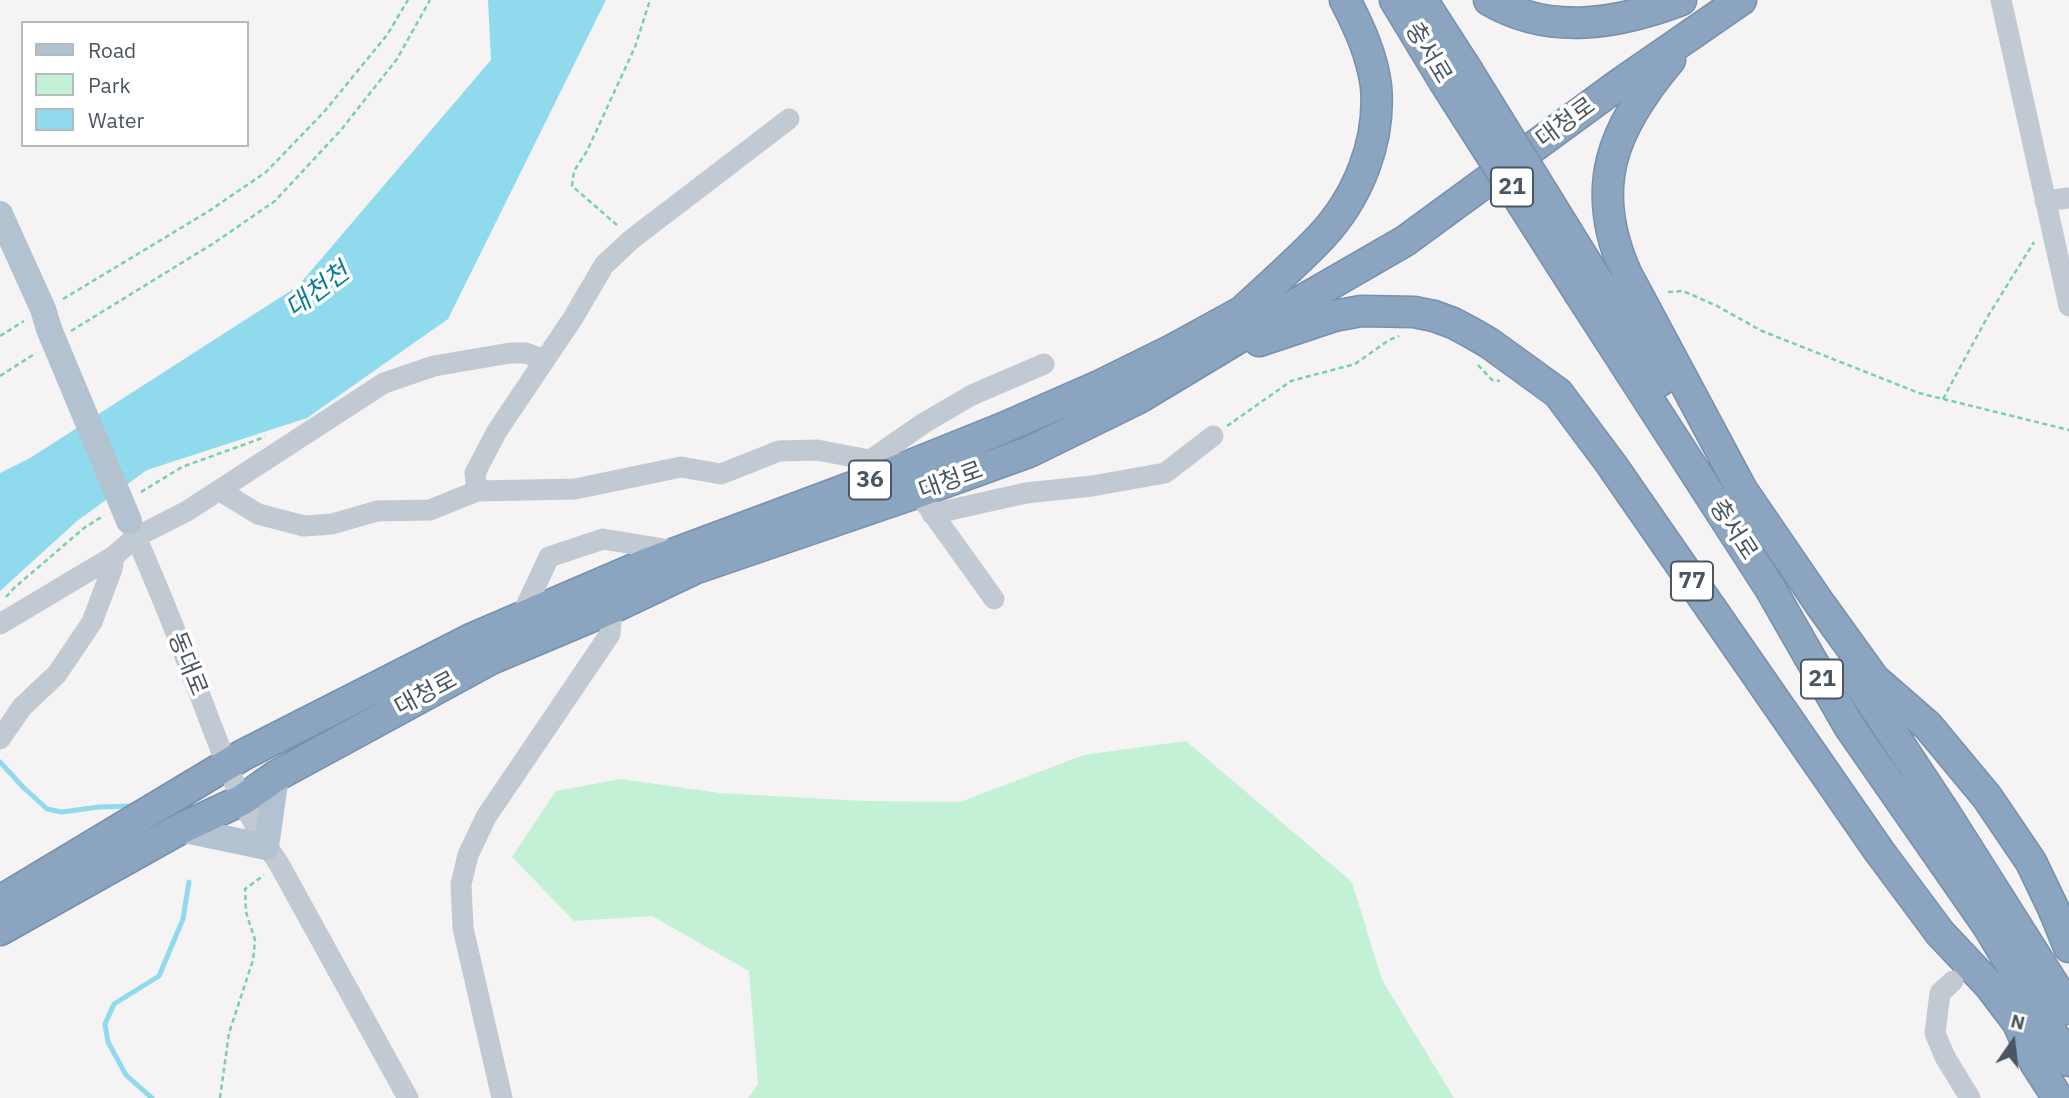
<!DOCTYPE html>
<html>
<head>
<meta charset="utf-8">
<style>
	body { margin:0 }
	#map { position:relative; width:2069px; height:1098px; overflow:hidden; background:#f5f3f3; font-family:"IBM Plex Sans",sans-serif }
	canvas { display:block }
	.legend { position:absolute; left:21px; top:21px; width:228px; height:126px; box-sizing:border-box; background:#fff; border:2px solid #b7bbc0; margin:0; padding:9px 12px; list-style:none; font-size:21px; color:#4a5661 }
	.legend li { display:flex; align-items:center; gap:14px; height:35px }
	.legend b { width:35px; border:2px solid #b7bbc0 }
	.north { position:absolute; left:1978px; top:1007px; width:70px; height:70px; -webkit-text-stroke:5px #fff; paint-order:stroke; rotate:14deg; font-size:19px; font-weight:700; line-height:28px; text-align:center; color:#4a5661 }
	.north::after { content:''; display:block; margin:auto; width:24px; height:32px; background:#4a5661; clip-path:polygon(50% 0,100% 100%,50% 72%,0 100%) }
</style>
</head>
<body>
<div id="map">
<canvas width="2069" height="1098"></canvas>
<ul class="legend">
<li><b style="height:9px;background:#b3c2d1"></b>Road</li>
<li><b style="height:19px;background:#c3f1d5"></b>Park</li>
<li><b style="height:19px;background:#90daee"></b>Water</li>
</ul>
<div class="north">N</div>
</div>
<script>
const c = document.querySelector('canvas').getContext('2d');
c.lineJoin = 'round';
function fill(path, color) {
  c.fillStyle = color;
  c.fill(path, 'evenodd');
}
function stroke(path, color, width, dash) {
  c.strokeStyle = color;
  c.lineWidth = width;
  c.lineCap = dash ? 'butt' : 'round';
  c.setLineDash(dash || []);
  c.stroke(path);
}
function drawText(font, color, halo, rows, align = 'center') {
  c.font = font + ' "IBM Plex Sans","Noto Sans KR",sans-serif';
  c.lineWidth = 7;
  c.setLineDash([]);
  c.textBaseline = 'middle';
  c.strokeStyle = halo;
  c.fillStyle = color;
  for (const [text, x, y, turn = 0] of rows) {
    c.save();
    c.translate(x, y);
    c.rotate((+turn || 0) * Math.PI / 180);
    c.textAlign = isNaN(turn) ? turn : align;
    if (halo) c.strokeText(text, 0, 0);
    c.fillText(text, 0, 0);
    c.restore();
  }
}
fill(new Path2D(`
	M 1186,741 L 1352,882 L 1382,980 L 1454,1098 L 748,1098 L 758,1084 L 749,971 L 652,916 L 574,921 L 512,857 L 556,791 L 621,779 L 720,793 L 864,801 L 960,802 L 1084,755 Z`), '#c3f1d5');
fill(new Path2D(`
	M 488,0 L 606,0 L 448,319 L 307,418 L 147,470 L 77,521 L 0,591 L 0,473 L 30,458 L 298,286 L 491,60 Z`), '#90daee');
stroke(new Path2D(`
	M 0,762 L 23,787 L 47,809 L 62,812 L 99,807 L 131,806
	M 152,1098 L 126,1075 L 108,1042 L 105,1024 L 114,1004 L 159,976 L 183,919 L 189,882`), '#90daee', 5);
stroke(new Path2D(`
	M 1964,974 L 2068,911`), '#caccce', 21, [21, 10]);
const highway = new Path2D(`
	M 1395,0 L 1444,81
	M 1422,0 L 1467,70
	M 1489,0 C 1550,36 1618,24 1681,0
	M 1670,60 C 1612,129 1588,187 1626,273 L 1742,490 L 1820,604 L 1874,679 L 1928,726 L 1987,797 L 2031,862 L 2054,910 L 2069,947
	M 1598,282 L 1660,381
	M 1580,294 L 1770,588 L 1849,726 L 1988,926 L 2069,1061
	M 1246,308 C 1271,285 1297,262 1320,238 C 1358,198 1381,141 1376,86 C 1372,55 1359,27 1345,0
	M 1259,341 L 1334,316 L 1361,311 L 1414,312 L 1434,316 L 1453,323 L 1470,332 L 1489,343 L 1558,393 L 1611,464 L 1879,851 L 1940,933 L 1990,986 L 2018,1023 L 2036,1064 L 2058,1098
	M 1853,674 L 1945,813 L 2069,1009
	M 0,901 L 243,755 L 471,639 L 646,564 L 906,467 L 1003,428 L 1101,385 L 1174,349 L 1267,298
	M 0,930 L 180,829 L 242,800 L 276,776 L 491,659 L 612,608 L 694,569 L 913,494 L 1029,452 L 1137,399 L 1270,319 L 1405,241 L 1618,85 L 1741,0`);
stroke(highway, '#7690ad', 33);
stroke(new Path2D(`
	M 617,225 L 572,186 L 574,171 L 587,151 L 635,47 L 650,0
	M 1668,292 L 1683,291 L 1717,306 L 1762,331 L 1919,393 L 2069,430
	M 63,299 L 209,211 L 266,172 L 324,112 L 387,35 L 408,0
	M 71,331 L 214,243 L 275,201 L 341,130 L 397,59 L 430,0
	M 0,336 L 24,321
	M 1478,365 L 1492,380 L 1500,381
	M 0,376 L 36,353
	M 1943,399 L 1988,316 L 2034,242
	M 1227,426 L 1291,381 L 1355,364 L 1389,340 L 1399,336
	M 141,492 L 182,467 L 265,437
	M 6,597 L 14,588 L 84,528 L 103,516
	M 220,1098 L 229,1033 L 253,960 L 255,940 L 246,912 L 245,889 L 264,875`), '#7ad0a6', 2.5, [5, 3.5]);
stroke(new Path2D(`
	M 2001,0 L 2069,306
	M 2045,201 L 2069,198
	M 872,459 L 924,423 L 972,395 L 1044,364
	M 219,490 L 258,514 L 304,526 L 332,524 L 377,511 L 430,510 L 477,491 L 575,489 L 681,467 L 721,474 L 779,451 L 817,450 L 906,467 L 918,493 L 994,599
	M 477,491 L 475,473 L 497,431 L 573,318 L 604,265 L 632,239 L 789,119
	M 932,514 L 1026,493 L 1092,486 L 1165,473 L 1213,436
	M 129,521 C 152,573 174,626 194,680 C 219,743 239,808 279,864 L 408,1098
	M 521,617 L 549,557 L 603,539 L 676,551
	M 0,624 L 114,556 L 136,537 L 187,511 L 384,383 L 434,366 L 510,353 L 526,353 L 545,360
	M 0,739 L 22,707 L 57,674 L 92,622 L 112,569 L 114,556
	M 1953,981 L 1940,993 L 1935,1033 L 1945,1057 L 1970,1098
	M 502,1098 L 463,928 L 461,884 L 468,855 L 486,817 L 610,634 L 612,608`), '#c1cad2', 21);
stroke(new Path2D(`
	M 0,214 L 43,309 L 49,329
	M 180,829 L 266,847 L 276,776`), '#b3c2d1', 26);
stroke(highway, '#8ba5c1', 30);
const highwayBridge = new Path2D(`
	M 1467,70 L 1598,282
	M 1444,81 L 1580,294`);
stroke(highwayBridge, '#7690ad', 33, []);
stroke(new Path2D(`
	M 49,329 L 129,521`), '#b3c2d1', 26);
stroke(highwayBridge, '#8ba5c1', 30);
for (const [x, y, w] of [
	[1512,187,42],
	[870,480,42],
	[1692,581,42],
	[1822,679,42]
]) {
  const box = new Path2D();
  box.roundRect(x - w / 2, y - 19.5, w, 39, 5);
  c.fillStyle = '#fff';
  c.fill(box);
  stroke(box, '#4a5661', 2);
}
drawText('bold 23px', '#4a5661', null, [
	["21",1512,187],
	["36",870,480],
	["77",1692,581],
	["21",1822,679]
]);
drawText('24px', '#4a5661', '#fff', [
	["충서로",1428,53,59],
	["대청로",1566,123,-36],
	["대청로",951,481,-20],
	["충서로",1733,530,57],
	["동대로",187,664,68],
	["대청로",426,694,-28]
]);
drawText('italic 26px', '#0c7c9b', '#fff', [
	["대천천",318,291,-37]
]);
</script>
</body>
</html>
